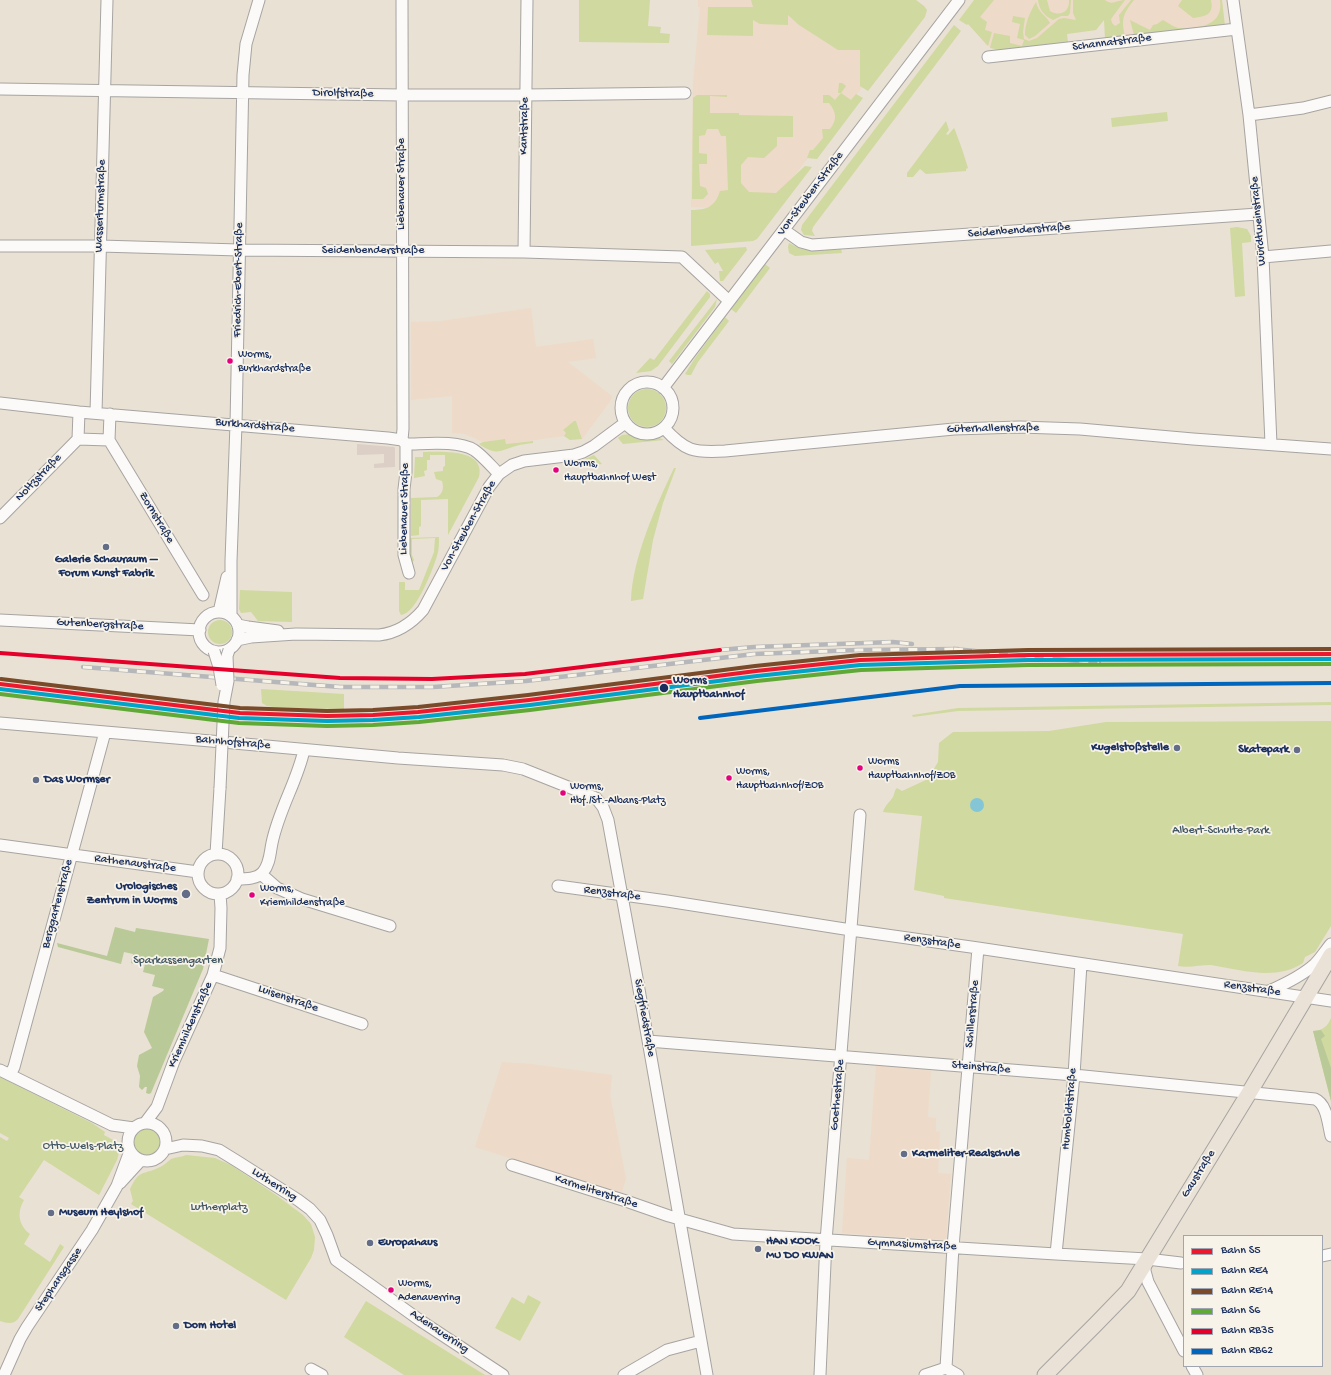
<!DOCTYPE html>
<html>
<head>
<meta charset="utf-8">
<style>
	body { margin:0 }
	#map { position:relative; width:1331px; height:1375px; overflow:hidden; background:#e9e1d3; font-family:"Gochi Hand",sans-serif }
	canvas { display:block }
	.legend { position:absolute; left:1183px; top:1235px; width:140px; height:132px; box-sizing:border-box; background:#f7f3e8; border:1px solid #9fa5b1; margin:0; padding:5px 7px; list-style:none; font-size:12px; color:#1b2f5e }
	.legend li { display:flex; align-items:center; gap:8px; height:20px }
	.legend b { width:20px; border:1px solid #9fa5b1 }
</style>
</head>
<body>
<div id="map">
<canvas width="1331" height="1375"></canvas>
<ul class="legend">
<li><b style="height:5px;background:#ec192e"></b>Bahn S5</li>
<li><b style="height:5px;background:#01a3c8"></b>Bahn RE4</li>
<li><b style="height:5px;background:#7a4b2a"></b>Bahn RE14</li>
<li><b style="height:5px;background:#61a936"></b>Bahn S6</li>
<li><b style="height:5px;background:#e4002b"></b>Bahn RB35</li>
<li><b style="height:5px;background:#0065bd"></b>Bahn RB62</li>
</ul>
</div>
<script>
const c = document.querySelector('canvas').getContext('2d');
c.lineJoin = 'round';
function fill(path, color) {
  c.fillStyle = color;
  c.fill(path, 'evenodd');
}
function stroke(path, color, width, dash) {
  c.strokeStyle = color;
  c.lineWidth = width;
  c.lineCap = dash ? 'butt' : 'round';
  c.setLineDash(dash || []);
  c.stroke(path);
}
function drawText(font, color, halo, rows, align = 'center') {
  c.font = font + ' "Gochi Hand",sans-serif';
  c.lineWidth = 3.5;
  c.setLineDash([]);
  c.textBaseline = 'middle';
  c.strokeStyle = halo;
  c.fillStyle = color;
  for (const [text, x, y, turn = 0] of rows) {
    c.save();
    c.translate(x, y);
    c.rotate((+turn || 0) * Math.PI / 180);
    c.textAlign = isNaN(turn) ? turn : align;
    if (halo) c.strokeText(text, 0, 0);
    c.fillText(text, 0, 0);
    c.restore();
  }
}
fill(new Path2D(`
	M 698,0 L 903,0 L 891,50 L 768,210 L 691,207 L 693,83 L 700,7 L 698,7 Z
	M 986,0 L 1222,0 L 1225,26 L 1125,36 L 1104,20 L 1096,30 L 1067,34 L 1068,43 L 996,50 L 986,45 L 968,23 Z
	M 531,308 L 536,347 L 593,339 L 596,358 L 568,362 L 612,396 L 611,400 L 582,439 L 576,421 L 574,421 L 563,430 L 566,433 L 564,436 L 506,444 L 505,439 L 483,442 L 465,434 L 452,433 L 452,396 L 411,400 L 411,322 L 441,321 Z
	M 502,1062 L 531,1064 L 612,1075 L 610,1094 L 626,1179 L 621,1194 L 475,1147 Z
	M 876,1065 L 931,1071 L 928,1117 L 936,1118 L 936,1131 L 940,1132 L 938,1173 L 951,1174 L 946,1240 L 842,1233 L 847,1158 L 869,1160 Z`), '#eedac8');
fill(new Path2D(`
	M 357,444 L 394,447 L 395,448 L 395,467 L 374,468 L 374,464 L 384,463 L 384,454 L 357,455 Z`), '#dbcfc6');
fill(new Path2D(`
	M 579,0 L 650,0 L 648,26 L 661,27 L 660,33 L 670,34 L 669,43 L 579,42 Z
	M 751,0 L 916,0 L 924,6 L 927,10 L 925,17 L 868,91 L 860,86 L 860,50 L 838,50 L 799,25 L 788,15 L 788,25 L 760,24 L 753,20 L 753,36 L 707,35 L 708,7 L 753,7 Z
	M 974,0 L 994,0 L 980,17 L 987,22 L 985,30 L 992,32 L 988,46 L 968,24 L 967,25 L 959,20 Z
	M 1038,0 L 1047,0 L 1050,11 C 1060,17 1070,12 1069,0 L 1071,0 L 1070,13 L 1068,16 L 1061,16 L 1053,20 C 1044,16 1039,9 1038,0 Z
	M 1073,0 L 1105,0 C 1112,6 1117,0 1125,0 L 1111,19 L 1112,23 L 1115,26 L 1120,23 L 1119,15 L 1131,0 L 1134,0 C 1123,14 1121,19 1125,36 L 1105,39 L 1104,20 L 1096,30 L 1067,34 L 1068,43 L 1000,50 L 990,48 L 994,33 L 1010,36 L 1010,43 L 1022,46 L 1024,40 L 1017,38 L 1020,24 L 1012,22 L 1013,16 L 1025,18 L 1023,32 L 1024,39 L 1029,41 L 1037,38 L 1059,19 L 1064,18 L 1076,20 L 1073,13 Z
	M 1182,0 L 1211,0 C 1214,15 1206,16 1193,18 L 1178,6 Z
	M 1220,0 L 1222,0 L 1225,26 L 1134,35 L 1130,20 L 1150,30 L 1153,25 L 1157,24 L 1163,20 L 1173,26 L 1178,28 C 1198,29 1224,26 1220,0 Z
	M 1036,2 C 1039,14 1046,15 1050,23 L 1035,36 L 1029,39 L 1025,35 C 1025,23 1030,12 1036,2 Z
	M 954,25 L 961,31 L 813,227 L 812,231 L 815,236 L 804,235 L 801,230 L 802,225 Z
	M 839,83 L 842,83 L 846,86 L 841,93 L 851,100 L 856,94 L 863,98 L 817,159 L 807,158 L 810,150 L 813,150 L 823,138 L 822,129 L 830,129 C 837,120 837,113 829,103 L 823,103 L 823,95 L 829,95 L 835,100 L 841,93 L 838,93 Z
	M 697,95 L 727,95 L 727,97 L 710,96 L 710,113 L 739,113 L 739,115 L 793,116 L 793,137 L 777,137 L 777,146 L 764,158 L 748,157 L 741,165 L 741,183 L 749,192 L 776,193 L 805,166 L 812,167 L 757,239 L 753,241 L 691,246 L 691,210 C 707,210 715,207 720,191 L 728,190 L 726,136 L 721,136 L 718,129 L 707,129 L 705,135 L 699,136 L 699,153 L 707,154 L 707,164 L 699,164 L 700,186 L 706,188 L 708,194 L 703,199 L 692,199 L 693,98 Z
	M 1167,112 L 1168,121 L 1112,127 L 1111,118 Z
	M 946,121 L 949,130 L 946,134 L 948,135 L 954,128 L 955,130 L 962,149 L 968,168 L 966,169 L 966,171 L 926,174 L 920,169 L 913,177 L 907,177 L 907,173 Z
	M 1237,227 L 1247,229 L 1251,236 L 1251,242 L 1242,243 L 1245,296 L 1235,297 L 1230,228 Z
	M 789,243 L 801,249 L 812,251 L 841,249 L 842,253 L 795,256 L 789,253 L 788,247 Z
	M 746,247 L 747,250 L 723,281 L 720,281 L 719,271 L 723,271 L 718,262 L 715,264 L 705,250 Z
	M 765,264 L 770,268 L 736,313 L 731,309 Z
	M 707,291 L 710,294 L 710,297 L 658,366 L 651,371 L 636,373 L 650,358 L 654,360 Z
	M 717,299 L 715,307 L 672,364 L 669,361 Z
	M 725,317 L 729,321 L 698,362 L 691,375 L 688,375 L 685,374 L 695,358 Z
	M628 408a19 19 0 1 1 38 0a19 19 0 1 1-38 0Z
	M 574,421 L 576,421 L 582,439 L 570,440 L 564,436 L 566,433 L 563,430 Z
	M 630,434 L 644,437 L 657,437 L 664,440 L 623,444 L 618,438 L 622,435 Z
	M 505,439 L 506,444 L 533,441 L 533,443 C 527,444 522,444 516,446 C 498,451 497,456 479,444 L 483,442 Z
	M 423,452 C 440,452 486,448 479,477 L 448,535 L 448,499 L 421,500 L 421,526 L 419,527 L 419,535 L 411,536 L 411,498 L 437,497 C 443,494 444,487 442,481 L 436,479 L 434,472 L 443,471 L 443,467 L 445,466 L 445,455 L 430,455 L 430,460 L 427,460 L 427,470 L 424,471 L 425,476 L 414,478 L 415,457 L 423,457 Z
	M 594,455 L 602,464 L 578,467 L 577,460 L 585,459 Z
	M 674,468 L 676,468 L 663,503 L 653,540 L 643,599 L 631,601 C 632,559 656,506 674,468 Z
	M 439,537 C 439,543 439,550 437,556 C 433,569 416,614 401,615 L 399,611 L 399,582 L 405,582 L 405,590 L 419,590 L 434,552 L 435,538 L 412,539 L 412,555 L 414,560 L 412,563 L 409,559 L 408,538 Z
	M 240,590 L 292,592 L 292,622 L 258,621 L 251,612 L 241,613 L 239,609 Z
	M208 632a12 12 0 1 1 24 0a12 12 0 1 1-24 0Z
	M 261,689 L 344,694 L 344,709 L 279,708 L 267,706 L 262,703 Z
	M 1331,702 L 1331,705 L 958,711 L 913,717 L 912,715 L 958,708 Z
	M 1331,721 L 1331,926 L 1315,952 L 1305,957 L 1303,963 C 1276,981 1241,970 1211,965 C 1200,965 1189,968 1178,966 L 1183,934 L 944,898 L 944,896 L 914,890 L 922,816 L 883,812 C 885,805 890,802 893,797 C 895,793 894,791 897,788 L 902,791 L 928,779 L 938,762 L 939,743 L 953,732 L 1049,731 L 1106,722 Z
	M 1331,1018 L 1331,1101 L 1313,1031 C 1322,1031 1328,1026 1331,1018 Z
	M 0,1077 L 92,1123 L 105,1132 L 104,1135 L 115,1141 L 120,1149 L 117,1160 L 99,1195 L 44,1160 L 19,1197 L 24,1200 C 17,1212 18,1225 30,1234 L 24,1244 L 50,1262 L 60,1244 L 64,1247 L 18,1319 C 12,1325 7,1323 0,1321 L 0,1137 L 7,1141 L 9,1138 L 0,1133 Z
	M134 1142a13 13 0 1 1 26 0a13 13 0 1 1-26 0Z
	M 186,1155 L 215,1158 L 231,1165 L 276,1195 L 303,1215 L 311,1224 L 315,1237 L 314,1250 L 311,1258 L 286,1300 L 131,1204 L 133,1201 L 130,1189 C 139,1170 142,1175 158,1168 C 163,1166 167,1162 171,1159 C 176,1157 182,1157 186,1155 Z
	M 528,1295 L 541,1302 L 520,1341 L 495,1328 L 512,1297 L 524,1304 Z
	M 366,1301 L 485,1375 L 404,1375 L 344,1337 Z`), '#d0d9a0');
fill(new Path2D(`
	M 115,927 L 135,932 L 136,928 L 209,939 L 203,969 L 151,1093 L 149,1094 L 146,1093 L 147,1087 L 145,1087 L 142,1090 L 139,1087 L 140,1076 L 137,1066 L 139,1055 L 152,1048 L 144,1032 L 153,997 L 163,991 L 164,989 L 152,986 L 155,975 L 143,972 L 145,964 L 135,962 L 134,964 L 131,963 L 133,954 L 124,952 L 121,964 L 58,947 L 57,943 L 107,956 Z
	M 1321,1030 L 1325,1036 L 1321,1039 L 1331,1068 L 1331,1101 L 1313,1031 Z`), '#bac998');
fill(new Path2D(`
	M970 805a7 7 0 1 1 14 0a7 7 0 1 1-14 0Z`), '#84c6d5');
const minor = new Path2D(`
	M 1233,0 L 1249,115 L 1263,257 L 1271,444
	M 988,57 L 1237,29
	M 0,89 L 401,95 L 526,95 L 685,93
	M 1249,115 L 1303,108 L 1331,101
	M 784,230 L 801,242 L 812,245 L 1258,214
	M 0,246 L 100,246 L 239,250 L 524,252 L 682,257 L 728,300
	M 524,252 L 527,0
	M 1263,257 L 1331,251
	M621 408a26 26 0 1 1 52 0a26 26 0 1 1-52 0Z
	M 663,388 L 959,0
	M 0,403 L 79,412 L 388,438 L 402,440 L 406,444 C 425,444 457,440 474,450 C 483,456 491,466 499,474
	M 79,412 L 78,439 L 109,440 L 110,414
	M 96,413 L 107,0
	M 664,428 C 685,451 693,453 725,451 L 954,429 L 1020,427 L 1080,429 L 1193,439 L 1331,449
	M 109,440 L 203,595
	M 402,440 L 403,429 L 402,0
	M 406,444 L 406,472 L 404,489 L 404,555 L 409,573
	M 0,518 L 78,439
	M 219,612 L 227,577
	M199 632a20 20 0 1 1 40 0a20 20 0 1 1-40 0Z
	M 231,615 L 231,561 L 236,424 L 243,75 L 246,44 L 259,0
	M 0,620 L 200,630
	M 238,625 L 248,627 L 278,631
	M 237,640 L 251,637 L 296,634 L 379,635 C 397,633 411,624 423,610 L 489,487 L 499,474 L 512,465 L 524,461 L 574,455 L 583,452 L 594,446 L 625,423
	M 0,723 L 234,743 L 398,758 L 503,765 L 523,769 L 596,798 L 603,807 L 608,820 L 637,978 L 707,1375
	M 0,845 L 198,872
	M 216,854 L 220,788
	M198 874a20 20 0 1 1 40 0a20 20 0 1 1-40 0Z
	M 261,874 L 277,888 L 302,899 L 390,926
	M 237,879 C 246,879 257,879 263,872 C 270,864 270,852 272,843 C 279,809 297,782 304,750
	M 558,886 L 667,901 L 851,930 L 978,948 L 1331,1001
	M 213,975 L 362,1024
	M 1269,991 C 1285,984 1302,976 1315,964 C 1321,958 1326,950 1331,944
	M 648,1041 L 1074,1075 L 1315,1099 C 1327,1104 1328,1124 1331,1136
	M 0,1070 L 112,1125 L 134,1128
	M 10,1075 L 14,1067 L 105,732
	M128 1142a19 19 0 1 1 38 0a19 19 0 1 1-38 0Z
	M 145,1123 L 157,1107 L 174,1061 L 213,975 L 220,948 L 221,908 L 220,894
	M 165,1149 L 183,1145 L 202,1146 L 219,1150 L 240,1163 L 298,1200 L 310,1209 L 320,1220 L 327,1235 L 336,1260 L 421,1321 L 503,1375
	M 512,1165 L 626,1201 L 669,1216 L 733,1234 L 1056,1254 L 1147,1259 L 1181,1263
	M 120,1183 L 141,1160
	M 1056,1254 L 1074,1075 L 1081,964
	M 1322,1256 L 1331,1254
	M 1145,1263 L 1145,1271 L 1148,1282 L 1184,1351
	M 1192,1366 L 1197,1375
	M 946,1368 L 953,1247 L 978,948
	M 946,1368 L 958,1375
	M 311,1369 L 322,1375
	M 4,1375 L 20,1339 L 27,1327 L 92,1230 L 117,1186 L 130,1151
	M 624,1375 L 667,1350 L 701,1341
	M 820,1375 L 826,1241 L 860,815
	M 925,1375 L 946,1368`);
const major = new Path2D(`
	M 1045,1375 L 1096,1324 L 1128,1291 L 1249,1093 L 1331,955`);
stroke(minor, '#a6a4a2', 13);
stroke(major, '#a6a4a2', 17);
stroke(minor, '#fcfaf8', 11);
stroke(major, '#eae2d6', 15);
const rail = new Path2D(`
	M 954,649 L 1099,663
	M 720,650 L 754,647 L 893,642 L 912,644
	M 83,667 L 340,687 L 433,687 L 526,681 L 754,654 L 858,650 L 958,649`);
stroke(rail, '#b6b7ba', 4.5);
stroke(rail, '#f7f3e8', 3, [9]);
const minorBridge = new Path2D(`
	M 214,651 L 219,667 L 222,685
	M 220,788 L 224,702 L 228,681 L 227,656 L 229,650`);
stroke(minorBridge, '#a6a4a2', 13, []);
stroke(minorBridge, '#fcfaf8', 11);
stroke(new Path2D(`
	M 0,684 L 240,713 L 327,716 L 373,715 L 418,712 L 529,700 L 756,671 L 860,660 L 1028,655 L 1331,654`), '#ec192e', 4);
stroke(new Path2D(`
	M 0,689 L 239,718 L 327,721 L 373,720 L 419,717 L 530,705 L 757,676 L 860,665 L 1028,660 L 1331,659`), '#01a3c8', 4);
stroke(new Path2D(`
	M 1,679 L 240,708 L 327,711 L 373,710 L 418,707 L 528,695 L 755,666 L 860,655 L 1028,650 L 1331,649`), '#7a4b2a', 4);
stroke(new Path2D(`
	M 0,694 L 239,723 L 327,726 L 373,725 L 419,722 L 530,710 L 757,681 L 861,670 L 1028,665 L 1331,664`), '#61a936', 4);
stroke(new Path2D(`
	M 0,653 L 340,678 L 432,679 L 525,674 L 720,650`), '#e4002b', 4);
stroke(new Path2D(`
	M 700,718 L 960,686 L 1331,683`), '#0065bd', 4);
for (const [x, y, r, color] of [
	[230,361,3.5,"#e5007d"],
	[556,470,3.5,"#e5007d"],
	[106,547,4,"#636d87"],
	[664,688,5,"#1b2f5e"],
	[1177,748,4,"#636d87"],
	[1297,750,4,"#636d87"],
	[860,768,3.5,"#e5007d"],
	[729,778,3.5,"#e5007d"],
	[36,780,4,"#636d87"],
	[563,793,3.5,"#e5007d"],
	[186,894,5,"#636d87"],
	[252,895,3.5,"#e5007d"],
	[904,1154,4,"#636d87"],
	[51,1213,4,"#636d87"],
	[370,1243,4,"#636d87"],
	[758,1249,4,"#636d87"],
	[391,1290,3.5,"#e5007d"],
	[176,1326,4,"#636d87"]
]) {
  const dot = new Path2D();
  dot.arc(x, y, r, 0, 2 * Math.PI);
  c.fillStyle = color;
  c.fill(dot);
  stroke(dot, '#f7f3e8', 1.5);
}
drawText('11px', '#1b2f5e', '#f7f3e8', [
	["Worms,",238,355],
	["Burkhardstraße",238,369],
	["Worms,",564,464],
	["Hauptbahnhof West",564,478],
	["Worms",868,762],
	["Hauptbahnhof/ZOB",868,776],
	["Worms,",736,772],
	["Hauptbahnhof/ZOB",736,786],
	["Worms,",570,787],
	["Hbf./St.-Albans-Platz",570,801],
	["Worms,",260,889],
	["Kriemhildenstraße",260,903],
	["Worms,",398,1284],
	["Adenauerring",398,1298]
], 'left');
drawText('12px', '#1b2f5e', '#f7f3e8', [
	["Schannatstraße",1112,43,-7],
	["Dirolfstraße",343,94,1],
	["Kantstraße",525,126,-89],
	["Liebenauer Straße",402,184,-90],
	["Von-Steuben-Straße",811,194,-53],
	["Wasserturmstraße",101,206,-88],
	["Würdtweinstraße",1259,221,-95],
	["Seidenbenderstraße",1019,231,-4],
	["Seidenbenderstraße",373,251],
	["Friedrich-Ebert-Straße",239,280,-89],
	["Burkhardstraße",255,426,5],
	["Güterhallenstraße",993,429,-1],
	["Noltzstraße",39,478,-46],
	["Liebenauer Straße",405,509,-89],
	["Zornstraße",156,518,59],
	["Von-Steuben-Straße",469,526,-61],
	["Gutenbergstraße",100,625,3],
	["Bahnhofstraße",233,743,5],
	["Rathenaustraße",135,864,7],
	["Renzstraße",612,894,7],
	["Berggartenstraße",58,904,-75],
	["Renzstraße",932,942,8],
	["Renzstraße",1252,989,8],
	["Luisenstraße",288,999,19],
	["Schillerstraße",973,1014,-85],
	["Siegfriedstraße",644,1018,80],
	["Kriemhildenstraße",191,1025,-66],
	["Steinstraße",981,1068,5],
	["Goethestraße",838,1095,-85],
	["Humboldtstraße",1070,1109,-85],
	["Gaustraße",1199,1174,-58],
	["Lutherring",274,1185,33],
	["Karmeliterstraße",596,1192,18],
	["Gymnasiumstraße",912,1245,3],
	["Stephansgasse",59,1280,-56],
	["Adenauerring",439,1332,34]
]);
drawText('bold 12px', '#1b2f5e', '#f7f3e8', [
	["Galerie Schauraum –",106,560,"center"],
	["Forum Kunst Fabrik",106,574,"center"],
	["Kugelstoßstelle",1169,748,"right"],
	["Skatepark",1289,750,"right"],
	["Das Wormser",44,780],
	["Urologisches",177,887,"right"],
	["Zentrum in Worms",177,901,"right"],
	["Karmeliter-Realschule",912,1154],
	["Museum Heylshof",59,1213],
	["HAN KOOK",766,1242],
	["MU DO KWAN",766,1256],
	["Europahaus",378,1243],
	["Dom Hotel",184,1326]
], 'left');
drawText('bold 12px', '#1b2f5e', '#f7f3e8', [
	["Worms",673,681],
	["Hauptbahnhof",673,695]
], 'left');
drawText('12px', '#435864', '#f7f3e8', [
	["Albert-Schulte-Park",1221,831],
	["Sparkassengarten",178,961],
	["Otto-Wels-Platz",83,1147],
	["Lutherplatz",219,1208]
]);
</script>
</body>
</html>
